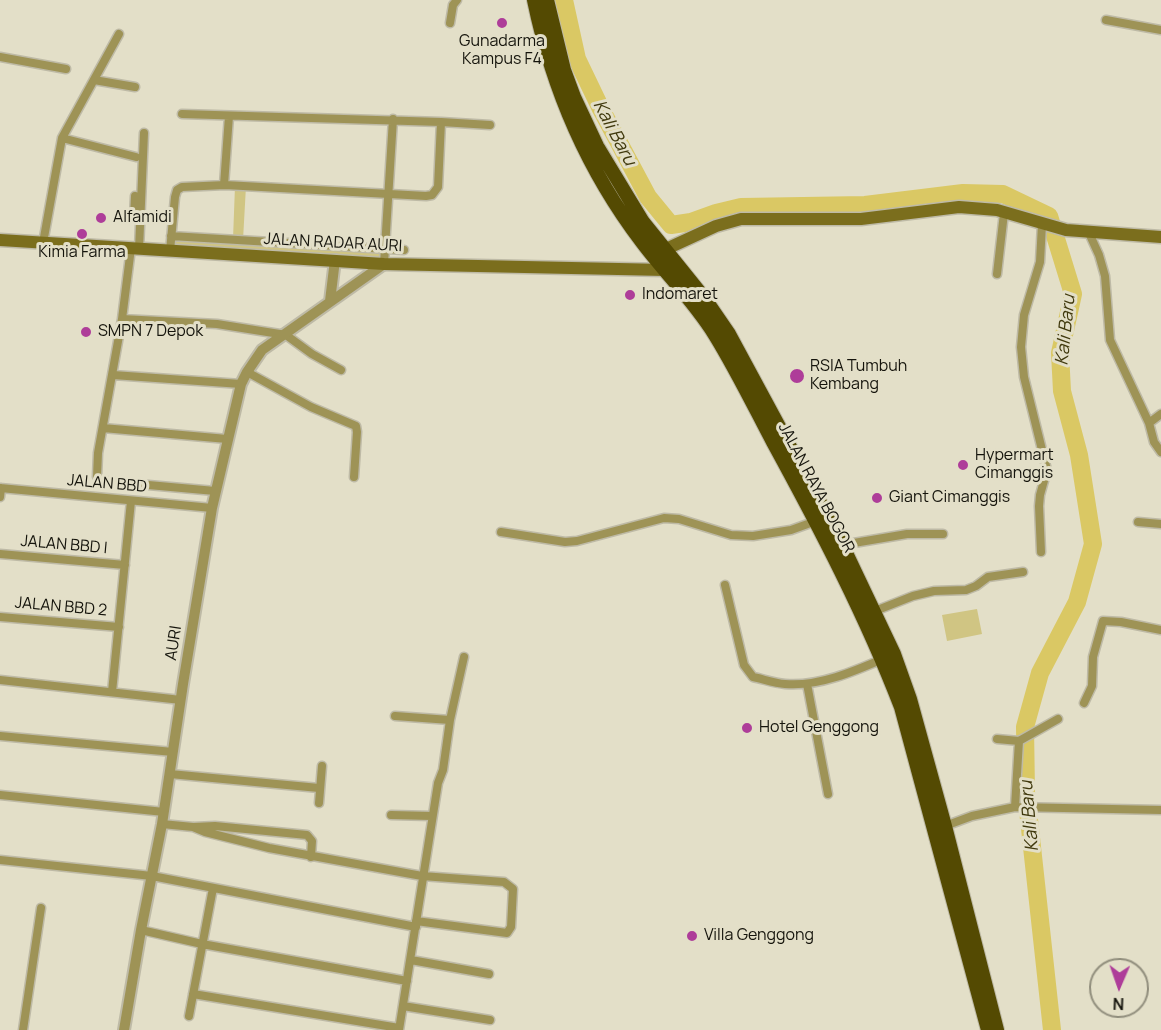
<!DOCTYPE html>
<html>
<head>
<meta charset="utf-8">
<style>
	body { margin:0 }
	#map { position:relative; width:1161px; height:1030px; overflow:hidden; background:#e3dfc8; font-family:Manrope,sans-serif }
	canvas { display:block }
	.north { position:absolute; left:1089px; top:958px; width:60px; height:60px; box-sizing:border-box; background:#e3dfc8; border:2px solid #918e7d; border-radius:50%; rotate:182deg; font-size:16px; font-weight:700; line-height:24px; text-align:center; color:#15140c }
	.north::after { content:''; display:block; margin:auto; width:21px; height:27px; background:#ae3d99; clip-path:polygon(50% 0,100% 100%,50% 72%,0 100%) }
</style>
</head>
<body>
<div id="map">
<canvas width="1161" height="1030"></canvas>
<div class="north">N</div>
</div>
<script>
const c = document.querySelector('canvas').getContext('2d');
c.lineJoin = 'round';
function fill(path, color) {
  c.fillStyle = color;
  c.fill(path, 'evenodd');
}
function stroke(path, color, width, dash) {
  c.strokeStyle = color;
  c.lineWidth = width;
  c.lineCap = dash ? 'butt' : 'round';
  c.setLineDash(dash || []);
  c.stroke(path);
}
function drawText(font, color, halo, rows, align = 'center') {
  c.font = font + ' Manrope,sans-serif';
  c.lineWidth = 6;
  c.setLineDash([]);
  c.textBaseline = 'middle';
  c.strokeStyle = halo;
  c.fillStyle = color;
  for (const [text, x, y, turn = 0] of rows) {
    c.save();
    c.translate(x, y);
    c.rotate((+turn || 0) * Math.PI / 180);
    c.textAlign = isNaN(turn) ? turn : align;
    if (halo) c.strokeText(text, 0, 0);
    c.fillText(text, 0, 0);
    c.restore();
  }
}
fill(new Path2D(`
	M 235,186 L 246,186 L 243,240 L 385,249 L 384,264 L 170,251 L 171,236 L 233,239 Z
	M 977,609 L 982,634 L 947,641 L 942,615 Z`), '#d0c583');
stroke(new Path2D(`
	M 564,0 L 577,59 L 601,109 L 648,197 L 671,225 L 691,222 L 716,213 L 741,207 L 865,205 L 963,193 L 1003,194 L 1049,216 L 1073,294 L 1060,353 L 1062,391 L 1079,455 L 1093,544 L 1077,602 L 1040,673 L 1025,727 L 1026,792 L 1052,1030`), '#dac864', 18);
const minor = new Path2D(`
	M 1106,20 L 1161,30
	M 450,23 L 453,5 L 457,0
	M 0,57 L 66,69
	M 94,80 L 135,87
	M 182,114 L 441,122
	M 62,138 L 136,157
	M 224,185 L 229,116
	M 134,218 L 135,196
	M 1089,233 L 1099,255 L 1105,276 L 1110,340 L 1149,423 L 1154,442 L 1161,452
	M 171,236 L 404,250
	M 43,243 L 62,138 L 119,34
	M 131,248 L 122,319 L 98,453 L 97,477 L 104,481 L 215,491
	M 139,249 L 144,133
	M 170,251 L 175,197 L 177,190 L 182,187 L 225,185 L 426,196 L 432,195 L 438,187 L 441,122 L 490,125
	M 384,264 L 393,119
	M 997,274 L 1004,213
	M 122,319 L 217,324 L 286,335 L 312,354 L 341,370
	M 247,372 L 311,407 L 356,426 L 357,432 L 354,477
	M 113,375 L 241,384
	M 1149,423 L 1161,414
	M 103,428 L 227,439
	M 0,488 L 212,508
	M 0,497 L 1,488
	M 1138,522 L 1161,524
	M 501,532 L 565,542 L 577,541 L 664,518 L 679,519 L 731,535 L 753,536 L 791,530 L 816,521
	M 842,545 L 907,534 L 943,534
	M 1041,552 L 1039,506 L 1040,495 L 1047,470 L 1024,377 L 1021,347 L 1024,315 L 1040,262 L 1042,224
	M 0,554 L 125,565
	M 725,585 L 744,665 L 753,677 C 763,679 774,683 785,684 C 818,687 855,671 885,658
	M 875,611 L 913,596 L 934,591 L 966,590 L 976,586 L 988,577 L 1023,572
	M 0,617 L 119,627
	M 0,680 L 181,700
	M 807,684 L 828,794
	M 112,692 L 131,501
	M 1084,703 L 1092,686 L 1093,657 L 1103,621 L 1121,622 L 1161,630
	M 395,716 L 450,720
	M 0,736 L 173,752
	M 997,739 L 1019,741
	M 170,774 L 319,788
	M 0,795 L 164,812
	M 319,803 L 322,766
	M 1015,807 L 1019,741 L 1058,719
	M 391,815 L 432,816
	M 162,824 L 193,827 L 205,832 L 269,848 L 422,876 L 504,882 L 513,889 L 511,927 L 507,933 L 416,921
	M 945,826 L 972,816 L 1015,807 L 1161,810
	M 194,827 L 215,826 L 307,835 L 312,841 L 311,857
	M 0,860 L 152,876 L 416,927
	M 141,930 L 202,944 L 407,981
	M 411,960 L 489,974
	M 193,994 L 399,1028
	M 403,1006 L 490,1020
	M 189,1016 L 213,888
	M 23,1030 L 41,908
	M 399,1030 L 438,783 L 443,770 L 450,720 L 464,657`);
const tertiary = new Path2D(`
	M 330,301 L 335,260
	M 124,1030 L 141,930 L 162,824 L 183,684 L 212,508 L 241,384 L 247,372 L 262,350 L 384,264`);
const secondary = new Path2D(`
	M 0,240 L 384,264 L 665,270
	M 664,250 L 716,226 L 741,219 L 861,219 L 959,207 L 997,210 L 1066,230 L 1161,237`);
const trunk = new Path2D(`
	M 534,0 C 552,87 588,171 642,242 C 666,274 694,301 715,335 C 736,369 754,406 773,442 C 820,528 866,616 901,707 L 988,1030
	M 547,0 L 564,70 L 574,97 L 597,146 L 643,222 L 705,299 L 729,334 L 837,534 L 894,654 L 910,699 L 945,826 L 997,1030`);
stroke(minor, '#bebaa6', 11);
stroke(tertiary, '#bebaa6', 14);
stroke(secondary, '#bebaa6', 15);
stroke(trunk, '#bebaa6', 16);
stroke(minor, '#9e9356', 8);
stroke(tertiary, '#9e9356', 10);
stroke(secondary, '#7b6e1d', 12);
stroke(trunk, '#544a02', 14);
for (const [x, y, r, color] of [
	[502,23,6,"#ae3d99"],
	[101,218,6,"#ae3d99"],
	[82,234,6,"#ae3d99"],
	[630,295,6,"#ae3d99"],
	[86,332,6,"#ae3d99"],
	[797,376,8,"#ae3d99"],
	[963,465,6,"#ae3d99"],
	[877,498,6,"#ae3d99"],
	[747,728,6,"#ae3d99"],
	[692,936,6,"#ae3d99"]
]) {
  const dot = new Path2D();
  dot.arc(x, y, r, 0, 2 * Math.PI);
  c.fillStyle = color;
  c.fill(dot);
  stroke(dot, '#e3dfc8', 2);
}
drawText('16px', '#15140c', '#e3dfc8', [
	["Gunadarma",502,42,"center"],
	["Kampus F4",502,60,"center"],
	["Alfamidi",113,218],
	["Kimia Farma",82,253,"center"],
	["Indomaret",642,295],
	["SMPN 7 Depok",98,332],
	["RSIA Tumbuh",810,367],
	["Kembang",810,385],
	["Hypermart",975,456],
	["Cimanggis",975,474],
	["Giant Cimanggis",889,498],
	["Hotel Genggong",759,728],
	["Villa Genggong",704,936]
], 'left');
drawText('16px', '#15140c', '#e3dfc8', [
	["JALAN RADAR AURI",333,243,3],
	["JALAN BBD",107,484,5],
	["JALAN RAYA BOGOR",816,488,62],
	["JALAN BBD I",64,545,5],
	["JALAN BBD 2",61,607,5],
	["AURI",174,643,-81]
]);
drawText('italic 18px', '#40390d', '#e3dfc8', [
	["Kali Baru",614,133,62],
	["Kali Baru",1066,330,-84],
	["Kali Baru",1030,816,-95]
]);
</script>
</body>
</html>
